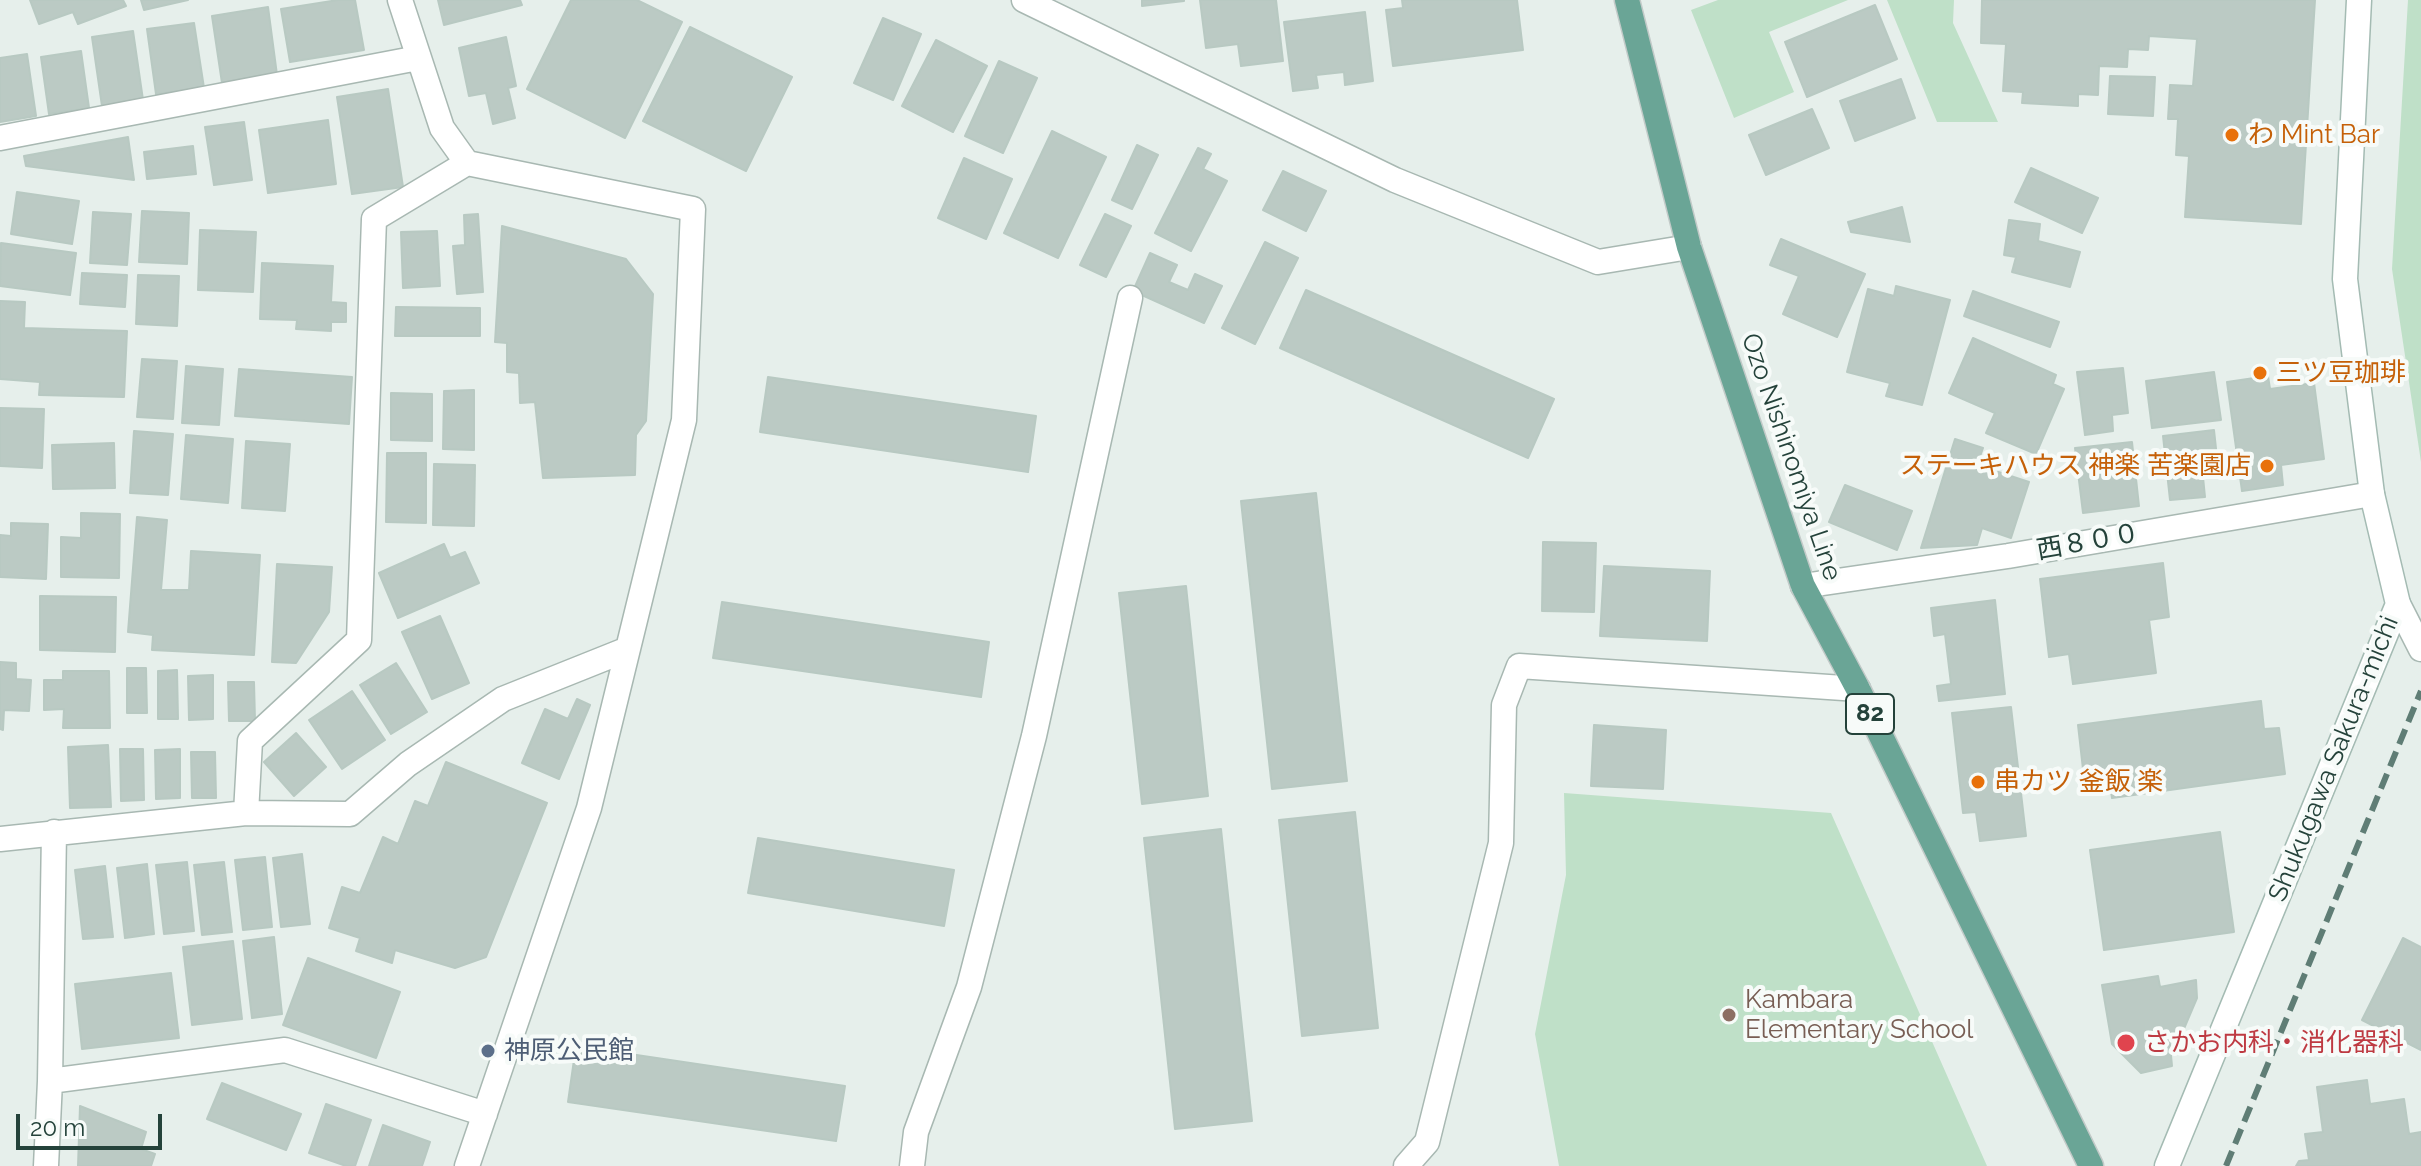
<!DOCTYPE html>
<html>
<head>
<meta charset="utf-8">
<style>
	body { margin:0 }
	#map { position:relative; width:2421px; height:1166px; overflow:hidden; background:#e6efeb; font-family:Raleway,sans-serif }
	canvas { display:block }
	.scale { position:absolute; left:16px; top:1114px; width:146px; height:36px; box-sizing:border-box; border:4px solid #24423a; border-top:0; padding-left:10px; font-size:24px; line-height:28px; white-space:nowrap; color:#24423a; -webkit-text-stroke:6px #f7fbf9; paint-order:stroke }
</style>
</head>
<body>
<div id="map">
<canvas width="2421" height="1166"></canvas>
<div class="scale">20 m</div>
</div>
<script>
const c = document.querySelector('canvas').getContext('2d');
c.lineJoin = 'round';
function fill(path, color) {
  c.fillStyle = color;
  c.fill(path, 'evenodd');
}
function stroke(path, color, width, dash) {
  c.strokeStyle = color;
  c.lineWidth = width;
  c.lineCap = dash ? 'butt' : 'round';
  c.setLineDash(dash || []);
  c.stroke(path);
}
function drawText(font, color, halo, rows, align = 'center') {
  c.font = font + ' Raleway,"Noto Sans JP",sans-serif';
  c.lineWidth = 8;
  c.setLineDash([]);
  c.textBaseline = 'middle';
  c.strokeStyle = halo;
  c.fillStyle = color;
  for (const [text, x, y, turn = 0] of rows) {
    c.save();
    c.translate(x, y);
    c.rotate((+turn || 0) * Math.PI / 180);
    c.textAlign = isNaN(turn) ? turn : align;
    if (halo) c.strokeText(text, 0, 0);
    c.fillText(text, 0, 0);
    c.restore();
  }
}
fill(new Path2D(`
	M 1718,0 L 1848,0 L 1769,32 L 1794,92 L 1734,118 L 1691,10 Z
	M 1887,0 L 1954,0 L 1953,23 L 1998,122 L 1937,122 Z
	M 2408,0 L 2421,0 L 2421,462 L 2392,269 Z
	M 1564,793 L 1831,813 L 1987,1166 L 1559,1166 L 1535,1034 L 1566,875 Z`), '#bfe0c8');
const building = new Path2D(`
	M 30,0 L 123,0 L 126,6 L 78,24 L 73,12 L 39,24 Z
	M 141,0 L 188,0 L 144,10 Z
	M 338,0 L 355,0 L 364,50 L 290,62 L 281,9 Z
	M 438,0 L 520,0 L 522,5 L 444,25 Z
	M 571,0 L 637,0 L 682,22 L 625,138 L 527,89 Z
	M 1142,0 L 1184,0 L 1184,1 L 1142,6 Z
	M 1200,0 L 1276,0 L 1283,61 L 1241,66 L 1238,44 L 1206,48 Z
	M 1402,0 L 1517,0 L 1523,50 L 1393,66 L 1386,10 L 1403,8 Z
	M 1982,0 L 2315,0 L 2301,224 L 2185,217 L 2189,156 L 2176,155 L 2178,119 L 2168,119 L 2170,85 L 2193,86 L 2197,39 L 2149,36 L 2148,50 L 2128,49 L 2127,67 L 2099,66 L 2098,95 L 2078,94 L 2078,106 L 2022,103 L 2023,92 L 2003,91 L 2006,44 L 1981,43 Z
	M 1875,5 L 1897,59 L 1807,97 L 1785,42 Z
	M 268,7 L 277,75 L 222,83 L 212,16 Z
	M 1365,12 L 1373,81 L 1345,85 L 1344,72 L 1316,75 L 1318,88 L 1293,91 L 1284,22 Z
	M 883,18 L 921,34 L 893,100 L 854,83 Z
	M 194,23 L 204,88 L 156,94 L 147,29 Z
	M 690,27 L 792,77 L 746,171 L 643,121 Z
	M 133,31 L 143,100 L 102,106 L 92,37 Z
	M 506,37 L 516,86 L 508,88 L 515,118 L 493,124 L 486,93 L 469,96 L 459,48 Z
	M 936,40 L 987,66 L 953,132 L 902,106 Z
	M 81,51 L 89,108 L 49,114 L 41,57 Z
	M 27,54 L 36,116 L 0,122 L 0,58 Z
	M 999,61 L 1037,78 L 1003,153 L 965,136 Z
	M 2110,76 L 2155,77 L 2153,116 L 2108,114 Z
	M 1901,79 L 1915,118 L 1855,141 L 1840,101 Z
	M 388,89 L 403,187 L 352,194 L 337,97 Z
	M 1812,109 L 1829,148 L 1766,175 L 1749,135 Z
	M 328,120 L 336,184 L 268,193 L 259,130 Z
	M 244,122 L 252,180 L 214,185 L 205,127 Z
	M 1052,131 L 1106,157 L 1058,258 L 1004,233 Z
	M 128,137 L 134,180 L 26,166 L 24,156 Z
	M 1137,145 L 1158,155 L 1132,209 L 1112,200 Z
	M 193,146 L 196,174 L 147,179 L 144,152 Z
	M 1198,148 L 1211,154 L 1203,169 L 1227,181 L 1191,251 L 1155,233 Z
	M 964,158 L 1012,179 L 986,239 L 938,218 Z
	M 2031,168 L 2098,198 L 2082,233 L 2015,202 Z
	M 1283,171 L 1326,191 L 1306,231 L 1263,210 Z
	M 17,192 L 79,201 L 72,244 L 11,234 Z
	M 1902,207 L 1910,242 L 1851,232 L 1848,222 Z
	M 142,211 L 189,213 L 187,264 L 139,262 Z
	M 93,212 L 131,214 L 127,265 L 90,263 Z
	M 478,214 L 483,292 L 457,294 L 453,246 L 465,245 L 464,215 Z
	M 1105,214 L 1131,226 L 1106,277 L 1080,265 Z
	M 2009,220 L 2040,224 L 2038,241 L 2080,252 L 2070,287 L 2012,272 L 2016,257 L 2004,255 Z
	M 502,226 L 626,259 L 653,294 L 646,421 L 636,435 L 635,475 L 543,478 L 535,402 L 520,403 L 519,373 L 507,372 L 507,343 L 495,342 Z
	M 200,230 L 256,232 L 253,292 L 198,290 Z
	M 437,231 L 440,286 L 403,288 L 401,232 Z
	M 1781,239 L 1865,274 L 1837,337 L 1783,314 L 1799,276 L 1770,265 Z
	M 1265,242 L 1298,258 L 1255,344 L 1222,328 Z
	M 1,243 L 76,253 L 70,295 L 0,286 Z
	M 1150,253 L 1177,265 L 1169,282 L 1188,290 L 1195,274 L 1222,286 L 1204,323 L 1133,291 Z
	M 262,263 L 333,266 L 331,302 L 346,303 L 346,322 L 331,322 L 331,331 L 296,329 L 297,320 L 260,319 Z
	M 82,273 L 127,275 L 125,307 L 80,304 Z
	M 138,275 L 179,276 L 177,326 L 136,324 Z
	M 1896,286 L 1950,300 L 1922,405 L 1886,396 L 1890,383 L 1847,372 L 1868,289 L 1894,296 Z
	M 1306,290 L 1554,399 L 1528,458 L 1280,348 Z
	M 1973,291 L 2059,322 L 2050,347 L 1964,316 Z
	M 0,301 L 25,302 L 24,328 L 127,331 L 124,397 L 39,395 L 40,382 L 0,379 Z
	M 396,307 L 480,308 L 480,336 L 395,336 Z
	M 1973,338 L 2056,375 L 2053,384 L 2064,389 L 2036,454 L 1986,433 L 1995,413 L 1949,393 Z
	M 142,359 L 177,361 L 173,419 L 137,417 Z
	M 186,366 L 223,369 L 219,425 L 182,423 Z
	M 2123,368 L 2128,413 L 2112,415 L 2113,431 L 2085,435 L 2077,372 Z
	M 239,369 L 352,377 L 349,424 L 235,416 Z
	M 2214,372 L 2221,420 L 2152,428 L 2146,381 Z
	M 2268,376 L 2270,389 L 2314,383 L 2324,459 L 2281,465 L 2283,485 L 2242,491 L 2227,382 Z
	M 768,377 L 1036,416 L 1028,472 L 760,432 Z
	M 474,390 L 474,450 L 443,449 L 444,391 Z
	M 391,393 L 432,394 L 432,441 L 391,440 Z
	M 0,408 L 44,409 L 42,468 L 0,466 Z
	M 2214,430 L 2219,476 L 2203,477 L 2205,497 L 2170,500 L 2163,436 Z
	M 134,431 L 173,434 L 168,495 L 130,493 Z
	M 186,435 L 233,439 L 228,503 L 181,499 Z
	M 1955,439 L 1983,448 L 1977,465 L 2029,482 L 2011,538 L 1982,528 L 1977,545 L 1921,548 Z
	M 246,441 L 290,444 L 285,511 L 242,508 Z
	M 2132,442 L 2139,506 L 2083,513 L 2075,448 Z
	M 114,443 L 115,488 L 53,489 L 52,445 Z
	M 387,453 L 426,453 L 426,523 L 386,522 Z
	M 434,464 L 475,465 L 474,526 L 433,525 Z
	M 1845,485 L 1912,511 L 1897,550 L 1829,522 Z
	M 1316,493 L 1347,781 L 1272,789 L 1241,501 Z
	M 81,513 L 120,514 L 119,578 L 61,577 L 61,537 L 81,538 Z
	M 137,517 L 167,520 L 161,590 L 189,590 L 191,551 L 260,555 L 254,655 L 152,650 L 153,635 L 128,632 Z
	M 11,523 L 48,524 L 46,579 L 0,577 L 0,535 L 11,536 Z
	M 1543,542 L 1596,543 L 1594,612 L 1542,611 Z
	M 444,544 L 450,558 L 465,552 L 479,583 L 398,618 L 379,573 Z
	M 2163,563 L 2169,617 L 2149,620 L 2156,673 L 2073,684 L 2069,654 L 2049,657 L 2040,579 Z
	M 277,564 L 332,567 L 329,612 L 296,663 L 272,662 Z
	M 1604,566 L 1710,571 L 1707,641 L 1600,636 Z
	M 1186,586 L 1208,796 L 1142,804 L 1119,593 Z
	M 40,596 L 116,597 L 115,652 L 40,650 Z
	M 1995,600 L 2005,694 L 1939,701 L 1937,686 L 1951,684 L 1945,634 L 1934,636 L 1931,608 Z
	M 722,602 L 989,642 L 981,697 L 713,658 Z
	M 440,616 L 469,683 L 432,699 L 402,632 Z
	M 0,662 L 16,663 L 16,679 L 31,680 L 29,711 L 4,710 L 3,730 L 0,729 Z
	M 396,663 L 427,712 L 391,734 L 360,685 Z
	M 127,668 L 146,668 L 147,713 L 127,713 Z
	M 177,670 L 178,719 L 158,719 L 158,671 Z
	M 63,671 L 109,671 L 110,728 L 63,728 L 64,709 L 44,710 L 44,680 L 63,680 Z
	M 213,675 L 213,719 L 189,720 L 188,676 Z
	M 228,682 L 254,682 L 255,721 L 229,721 Z
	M 352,691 L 385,740 L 342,769 L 309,720 Z
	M 577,699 L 590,705 L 559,779 L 522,763 L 545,709 L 568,719 Z
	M 2261,701 L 2264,729 L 2279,728 L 2285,774 L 2112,798 L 2110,784 L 2085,787 L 2078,725 Z
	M 2011,707 L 2026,836 L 1980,841 L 1976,812 L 1963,813 L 1952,713 Z
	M 1594,725 L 1666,730 L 1663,789 L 1591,786 Z
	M 296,733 L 326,767 L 294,796 L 264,762 Z
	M 108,745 L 111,807 L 70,808 L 68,747 Z
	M 120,749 L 143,749 L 144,800 L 121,801 Z
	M 180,749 L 180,798 L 156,799 L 155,750 Z
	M 191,752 L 215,752 L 216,798 L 192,798 Z
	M 446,762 L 547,803 L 486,957 L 455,968 L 395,950 L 392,963 L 356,951 L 360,938 L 329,928 L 342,887 L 360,893 L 383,837 L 398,844 L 415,801 L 428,806 Z
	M 1355,812 L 1378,1028 L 1302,1036 L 1279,820 Z
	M 1221,829 L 1252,1121 L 1175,1129 L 1144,838 Z
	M 2220,832 L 2234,932 L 2104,950 L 2090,850 Z
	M 758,838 L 954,870 L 944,926 L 748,893 Z
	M 302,854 L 310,924 L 281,927 L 273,858 Z
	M 265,857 L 272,927 L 243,930 L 235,860 Z
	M 187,862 L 194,931 L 164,934 L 156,865 Z
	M 224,862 L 232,932 L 202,935 L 194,865 Z
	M 147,864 L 154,934 L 125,938 L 117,868 Z
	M 105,866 L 113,937 L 83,939 L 75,870 Z
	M 274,937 L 282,1014 L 252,1018 L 243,941 Z
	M 2403,938 L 2421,947 L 2421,1050 L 2362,1020 Z
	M 233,941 L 242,1019 L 192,1025 L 183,947 Z
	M 308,958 L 400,992 L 376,1058 L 283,1025 Z
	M 171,973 L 179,1038 L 82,1049 L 75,984 Z
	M 2158,976 L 2160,987 L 2196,980 L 2197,998 L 2183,1031 L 2169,1034 L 2172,1066 L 2141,1073 L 2112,1044 L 2102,985 Z
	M 576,1046 L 845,1086 L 836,1141 L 568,1102 Z
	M 2367,1080 L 2370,1104 L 2404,1099 L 2409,1134 L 2421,1132 L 2421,1166 L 2296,1166 L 2299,1161 L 2309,1160 L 2305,1134 L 2323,1132 L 2317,1087 Z
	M 222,1083 L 301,1114 L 286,1150 L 207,1119 Z
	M 326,1104 L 371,1120 L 355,1166 L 346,1166 L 309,1153 Z
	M 80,1106 L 146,1132 L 141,1149 L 155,1154 L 151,1166 L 78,1166 Z
	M 383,1125 L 430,1142 L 422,1166 L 369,1166 Z`);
fill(building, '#bbcac4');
stroke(building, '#b8c9c2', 2);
const street = new Path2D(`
	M 400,0 L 442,128 L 467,163 L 693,209 L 684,420 L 589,808 L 467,1166
	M 1024,0 L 1395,180 L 1598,262 L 1689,247
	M 0,138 L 418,58
	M 1803,586 L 2008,556 L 2372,494
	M 2398,604 L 2421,649
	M 246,813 L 250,741 L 359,640 L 374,219 L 467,163
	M 0,839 L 246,813 L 350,814 L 408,764 L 503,699 L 628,649
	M 50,1081 L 285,1050 L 485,1114
	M 46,1166 L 50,1081 L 54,832
	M 912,1166 L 916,1132 L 969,987 L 1034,736 L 1130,298
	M 1406,1166 L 1427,1142 L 1501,843 L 1504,705 L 1519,666 L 1858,689`);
const secondary = new Path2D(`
	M 2167,1166 L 2398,604 L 2372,494 L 2345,279 L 2359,0`);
const primary = new Path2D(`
	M 1627,0 L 1689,247 L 1803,586 L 1858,689 L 2091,1166`);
stroke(street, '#a8b8b2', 27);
stroke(secondary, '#a4bbb3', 27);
stroke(primary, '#c2cac8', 27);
stroke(street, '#fff', 24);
stroke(secondary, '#fff', 24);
stroke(primary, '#6aa596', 24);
stroke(new Path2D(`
	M 2226,1166 L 2421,691`), '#5f7d75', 6, [16, 8]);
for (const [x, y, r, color] of [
	[2232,135,8,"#e8710a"],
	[2260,373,8,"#e8710a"],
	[2267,466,8,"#e8710a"],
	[1978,782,8,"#e8710a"],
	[1729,1015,8,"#8d6e63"],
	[2126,1043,10,"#e0444e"],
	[488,1051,8,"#5c6f8a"]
]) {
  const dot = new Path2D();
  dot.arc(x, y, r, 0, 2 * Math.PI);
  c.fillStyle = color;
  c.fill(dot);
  stroke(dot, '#f7fbf9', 3);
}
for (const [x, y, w] of [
	[1870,714,48]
]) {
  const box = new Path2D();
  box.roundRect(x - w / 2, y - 20, w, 40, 6);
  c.fillStyle = '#f7fbf9';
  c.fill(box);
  stroke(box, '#24423a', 2);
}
drawText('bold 24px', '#24423a', null, [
	["82",1870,714]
]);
drawText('26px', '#c56008', '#f7fbf9', [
	["わ Mint Bar",2248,135],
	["三ツ豆珈琲",2276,373],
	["ステーキハウス 神楽 苦楽園店",2251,466,"right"],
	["串カツ 釜飯 楽",1994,782]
], 'left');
drawText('26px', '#24423a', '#f7fbf9', [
	["Ozo Nishinomiya Line",1791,457,71],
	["西８００",2088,542,-10],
	["Shukugawa Sakura-michi",2334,759,-68]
]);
drawText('26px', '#785e54', '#f7fbf9', [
	["Kambara",1745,1000],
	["Elementary School",1745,1030]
], 'left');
drawText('26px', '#be3a42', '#f7fbf9', [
	["さかお内科・消化器科",2144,1043]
], 'left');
drawText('26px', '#4e5e75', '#f7fbf9', [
	["神原公民館",504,1051]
], 'left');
</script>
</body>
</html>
